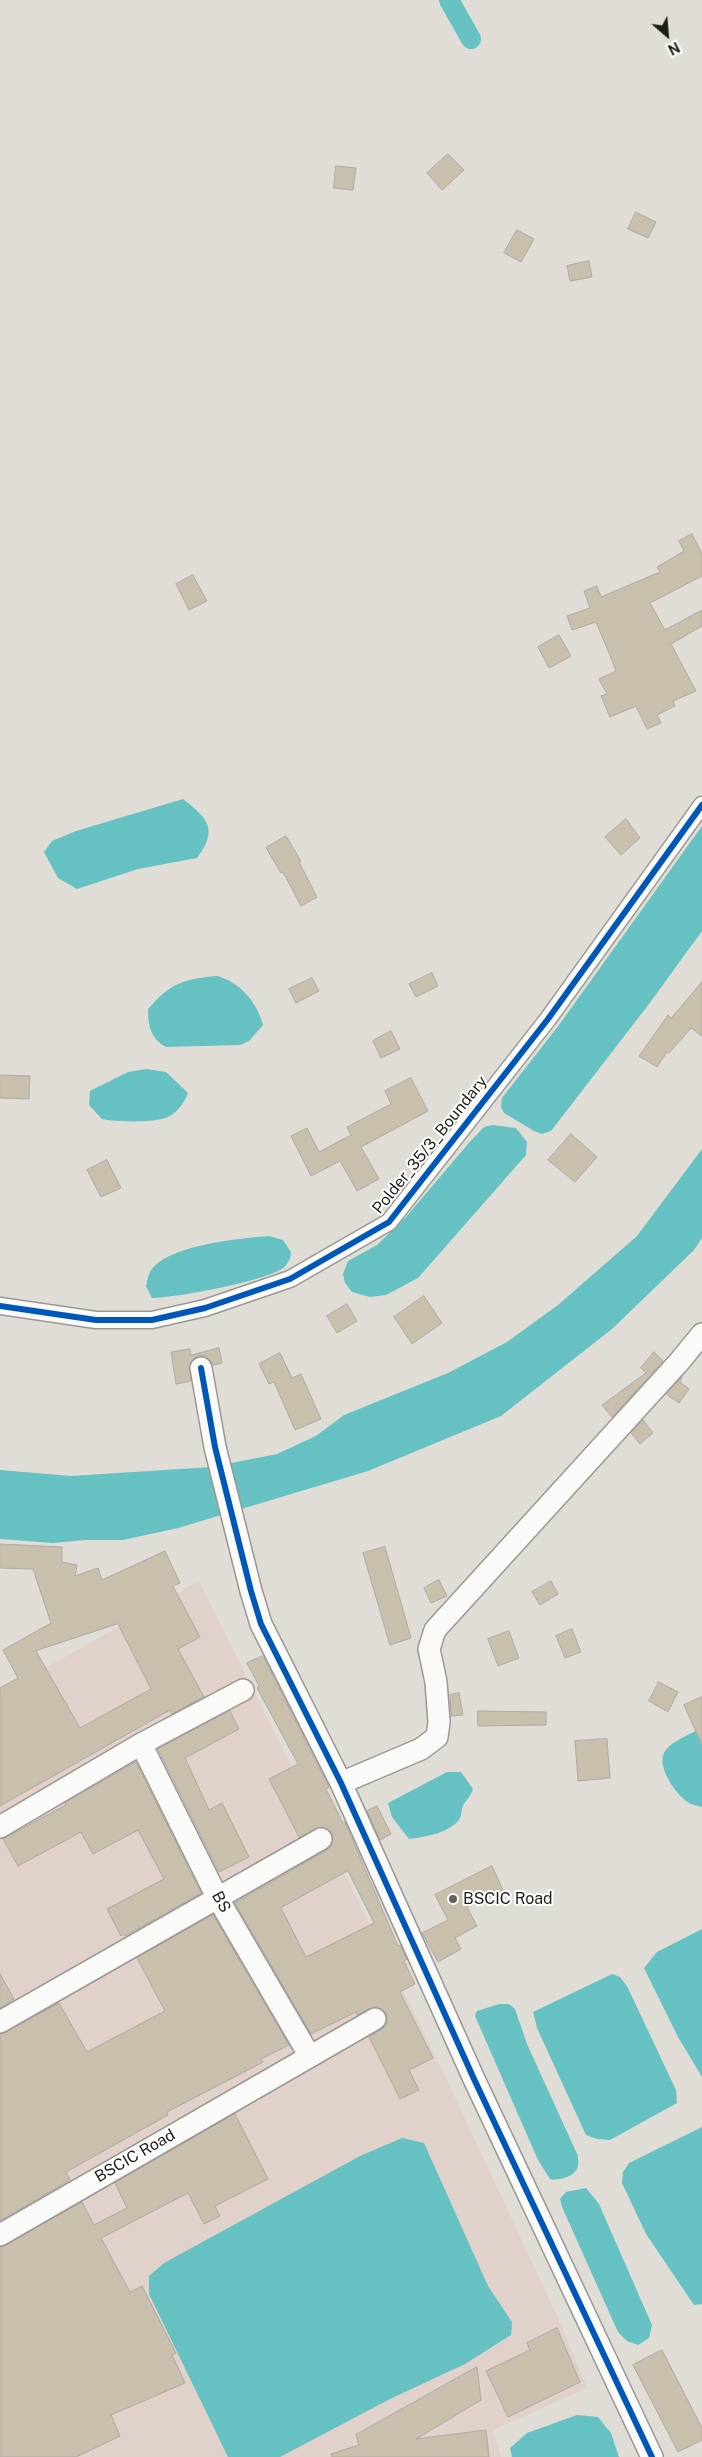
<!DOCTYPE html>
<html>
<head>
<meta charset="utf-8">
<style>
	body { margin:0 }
	#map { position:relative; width:702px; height:2457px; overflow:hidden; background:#e0ddd6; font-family:"Public Sans",sans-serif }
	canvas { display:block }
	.north { position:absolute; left:642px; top:10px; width:50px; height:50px; -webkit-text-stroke:4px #fff; paint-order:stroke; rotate:153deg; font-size:14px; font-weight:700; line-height:20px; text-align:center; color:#1e1c17 }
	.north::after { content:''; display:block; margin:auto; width:18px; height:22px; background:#1e1c17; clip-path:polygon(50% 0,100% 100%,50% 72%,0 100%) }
</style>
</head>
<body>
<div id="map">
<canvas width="702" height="2457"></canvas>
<div class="north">N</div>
</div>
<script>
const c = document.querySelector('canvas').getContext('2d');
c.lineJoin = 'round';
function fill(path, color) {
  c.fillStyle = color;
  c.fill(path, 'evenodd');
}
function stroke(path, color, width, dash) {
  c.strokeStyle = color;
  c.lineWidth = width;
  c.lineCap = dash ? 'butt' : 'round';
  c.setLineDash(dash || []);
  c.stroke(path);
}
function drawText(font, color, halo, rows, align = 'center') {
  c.font = font + ' "Public Sans",sans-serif';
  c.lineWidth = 4;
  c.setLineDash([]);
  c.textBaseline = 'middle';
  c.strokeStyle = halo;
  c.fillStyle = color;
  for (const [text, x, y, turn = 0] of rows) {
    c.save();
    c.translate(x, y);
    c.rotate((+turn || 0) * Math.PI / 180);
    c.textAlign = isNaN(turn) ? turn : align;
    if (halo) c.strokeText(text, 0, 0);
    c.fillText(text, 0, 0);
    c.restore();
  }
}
fill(new Path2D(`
	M 199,1581 L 445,2076 L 557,2316 L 587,2388 L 493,2430 L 501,2457 L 0,2457 L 0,1694 Z`), '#e0d1ca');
fill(new Path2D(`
	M 183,799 C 209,819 218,830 197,858 L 138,869 L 77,889 L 58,878 L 44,852 L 52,841 L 76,831 Z
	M 702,826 L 702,931 L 649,1004 L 551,1131 L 542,1134 L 534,1131 L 504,1113 L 501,1107 L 502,1098 L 559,1025 Z
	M 217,976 C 240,982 257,1002 263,1025 L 249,1041 L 240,1045 L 166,1047 C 150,1038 148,1025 148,1009 C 171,983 183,979 217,976 Z
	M 146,1069 L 166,1072 L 188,1093 C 184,1103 178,1112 168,1117 C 156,1123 116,1122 102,1119 L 89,1105 L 90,1091 L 128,1072 Z
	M 492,1125 L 516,1128 L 527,1142 L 526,1155 L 418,1278 L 386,1295 L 370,1297 L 352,1292 L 345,1283 L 343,1274 L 348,1261 L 377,1245 L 406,1217 L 468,1144 L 484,1127 Z
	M 702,1149 L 702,1238 L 694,1250 L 612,1329 L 501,1416 L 368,1471 L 178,1528 L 123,1540 L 85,1540 L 53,1543 L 0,1539 L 0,1470 L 71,1476 L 211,1467 L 277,1454 L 316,1436 L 344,1415 L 448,1373 L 507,1342 L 558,1305 L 637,1236 Z
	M 269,1236 L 283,1240 L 291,1252 C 291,1258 288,1264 283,1268 C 266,1281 174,1298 152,1298 L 146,1286 C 147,1282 148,1276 150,1272 C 165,1245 242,1238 269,1236 Z
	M 702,1728 L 702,1807 C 698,1806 694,1805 691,1804 C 677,1797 655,1766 665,1751 C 673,1740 691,1734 702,1728 Z
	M 447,1772 L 461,1772 L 473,1789 C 471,1796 466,1800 463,1806 C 461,1810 462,1814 460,1818 C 451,1833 425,1837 409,1839 L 392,1817 L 388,1803 Z
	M 702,1929 L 702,2077 L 678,2037 L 644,1968 L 657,1952 Z
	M 612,1974 L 620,1977 L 627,1986 L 676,2090 L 677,2103 L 610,2140 L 597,2139 L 586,2135 L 537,2028 L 533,2012 Z
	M 499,2004 L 509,2004 L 515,2009 L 527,2044 L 578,2156 C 578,2160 579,2165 577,2169 C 573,2177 558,2181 550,2179 L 538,2160 L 475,2016 L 477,2011 Z
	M 702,2127 L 702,2304 L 694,2305 L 646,2234 L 622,2183 L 623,2172 L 629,2163 Z
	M 402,2138 L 424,2143 L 488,2286 L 512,2322 L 511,2335 L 465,2364 L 390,2399 L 280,2457 L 228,2457 L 149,2294 L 149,2276 L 164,2263 L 360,2156 Z
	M 586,2188 L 599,2204 L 652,2325 L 649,2338 L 638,2345 L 627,2341 L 618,2332 L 562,2207 L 560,2199 L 566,2192 Z
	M 577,2415 L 598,2417 L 611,2433 L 619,2457 L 512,2457 L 510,2448 L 527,2433 Z`), '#66c1c2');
stroke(new Path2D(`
	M 449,0 L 471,39`), '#66c1c2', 20);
const building = new Path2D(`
	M 448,154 L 464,170 L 442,190 L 427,173 Z
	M 336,166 L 356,168 L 353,190 L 334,188 Z
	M 636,212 L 656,222 L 648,238 L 628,229 Z
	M 517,230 L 534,239 L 521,262 L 504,253 Z
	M 589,261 L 592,277 L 570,281 L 567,266 Z
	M 692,534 L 702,554 L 702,576 L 650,603 L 665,630 L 702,610 L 702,626 L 671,644 L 696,691 L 673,701 L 675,706 L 657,715 L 661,723 L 647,729 L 636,706 L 610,717 L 601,696 L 607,694 L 599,679 L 616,671 L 609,653 L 596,622 L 572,630 L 567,616 L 590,608 L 584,591 L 597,586 L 601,597 L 660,572 L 657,567 L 684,551 L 679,541 Z
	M 193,575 L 207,601 L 189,610 L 176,584 Z
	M 559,635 L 571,656 L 549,668 L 538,647 Z
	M 626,819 L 640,838 L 621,855 L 605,837 Z
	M 286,836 L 301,861 L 299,862 L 317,897 L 301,906 L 283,872 L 281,873 L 266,848 Z
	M 432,973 L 438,986 L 416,997 L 409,984 Z
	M 312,978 L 319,991 L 296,1003 L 289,989 Z
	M 702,982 L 702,1036 L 691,1028 L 669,1053 L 667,1052 L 657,1067 L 639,1056 L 668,1015 L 671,1018 Z
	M 391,1031 L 400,1049 L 381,1058 L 373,1041 Z
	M 0,1075 L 30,1076 L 29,1099 L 0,1098 Z
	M 411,1078 L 428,1111 L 361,1147 L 379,1179 L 357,1191 L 340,1161 L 311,1176 L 291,1136 L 307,1128 L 319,1152 L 351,1135 L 347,1127 L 391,1104 L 385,1091 Z
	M 571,1134 L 597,1157 L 575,1182 L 548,1160 Z
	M 107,1160 L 121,1188 L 101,1197 L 87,1170 Z
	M 424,1296 L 442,1323 L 412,1344 L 394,1317 Z
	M 347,1304 L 357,1321 L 337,1333 L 327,1316 Z
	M 219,1348 L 222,1363 L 213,1365 L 206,1356 L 198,1356 L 189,1364 L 191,1381 L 176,1384 L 171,1352 L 190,1349 L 191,1355 Z
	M 654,1352 L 663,1361 L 612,1417 L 602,1405 L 646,1373 L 641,1368 Z
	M 280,1353 L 292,1378 L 301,1374 L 321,1419 L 295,1430 L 274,1382 L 269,1384 L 259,1364 Z
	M 682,1377 L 680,1382 L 689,1389 L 679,1403 L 666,1394 Z
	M 643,1420 L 653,1433 L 640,1444 L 631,1433 Z
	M 0,1544 L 62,1547 L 62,1562 L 77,1565 L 75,1576 L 98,1568 L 102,1580 L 165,1551 L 180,1583 L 173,1586 L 200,1637 L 178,1649 L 204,1697 L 172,1714 L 170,1710 L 0,1806 L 0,1688 L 18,1678 L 3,1650 L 51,1623 L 33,1569 L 0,1568 ZM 118,1624 L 151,1689 L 80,1728 L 36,1651 Z
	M 385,1547 L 411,1638 L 390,1645 L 363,1553 Z
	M 439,1580 L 447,1596 L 431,1603 L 424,1588 Z
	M 551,1581 L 558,1594 L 540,1605 L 532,1592 Z
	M 572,1629 L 581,1652 L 565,1658 L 556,1636 Z
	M 509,1631 L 519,1658 L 498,1666 L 488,1639 Z
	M 263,1656 L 329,1787 L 326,1789 L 343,1823 L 345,1822 L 398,1946 L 400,1945 L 407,1959 L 404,1961 L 415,1984 L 400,1992 L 433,2058 L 409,2070 L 419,2090 L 400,2099 L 369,2037 L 386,2026 L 387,2020 L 386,2012 L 376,2007 L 357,2015 L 356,2012 L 311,2034 L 235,1903 L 327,1850 L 333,1840 L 332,1832 L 322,1827 L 299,1837 L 269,1779 L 298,1764 L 257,1688 L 259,1686 L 247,1663 ZM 348,1871 L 374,1923 L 306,1957 L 281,1908 Z
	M 659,1682 L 678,1692 L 668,1712 L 649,1701 Z
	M 459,1693 L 463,1715 L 451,1716 L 450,1695 Z
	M 702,1697 L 702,1745 L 684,1705 Z
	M 230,1711 L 239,1729 L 185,1758 L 209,1810 L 222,1803 L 249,1857 L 219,1872 L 158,1749 Z
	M 478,1711 L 546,1712 L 546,1725 L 478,1726 Z
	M 607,1739 L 610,1778 L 578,1781 L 575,1741 Z
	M 136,1762 L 201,1893 L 125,1936 L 124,1934 L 121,1936 L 107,1909 L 164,1879 L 138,1830 L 93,1854 L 81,1832 L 18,1866 L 3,1839 L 66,1805 L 65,1803 Z
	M 377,1806 L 391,1834 L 380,1840 L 367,1811 Z
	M 492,1866 L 503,1890 L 467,1907 L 477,1926 L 455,1938 L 461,1949 L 438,1962 L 422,1933 L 448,1920 L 435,1895 Z
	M 213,1915 L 289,2045 L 261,2059 L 263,2062 L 167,2112 L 168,2115 L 66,2172 L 70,2180 L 0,2221 L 0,2034 L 59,2003 L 87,2052 L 165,2011 L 137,1958 Z
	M 0,1974 L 14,1999 L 0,2008 Z
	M 235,2114 L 268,2179 L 215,2206 L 220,2216 L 204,2224 L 188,2193 L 101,2238 L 130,2292 L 142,2286 L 176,2353 L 172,2355 L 185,2383 L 111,2415 L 120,2436 L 76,2457 L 0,2457 L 0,2247 L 82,2202 L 94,2225 L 127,2208 L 115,2183 Z
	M 557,2328 L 580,2382 L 508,2417 L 486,2371 L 530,2350 L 527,2343 Z
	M 662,2350 L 702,2428 L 702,2440 L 678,2452 L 633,2365 Z
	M 477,2367 L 481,2400 L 416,2439 L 486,2430 L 489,2457 L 332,2457 L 331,2454 L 359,2445 L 356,2435 Z`);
fill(building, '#c8bfac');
stroke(building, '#adaaa6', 1);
const minor = new Path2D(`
	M 0,1306 L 96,1320 L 152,1320 L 205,1308 L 290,1279 L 389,1222 L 548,1019 L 702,805`);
const tertiary = new Path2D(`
	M 201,1368 L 215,1447 L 251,1591 L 261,1624 L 341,1783 L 474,2079 L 652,2457
	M 141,1744 L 217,1897 L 309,2055
	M 341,1783 L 421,1749 L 437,1737 L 439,1722 L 436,1682 L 429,1649 L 435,1630 L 679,1362 L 702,1334
	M 0,1827 L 141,1744 L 243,1690
	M 0,2022 L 321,1839
	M 0,2235 L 375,2019`);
stroke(minor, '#9b9893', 19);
stroke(tertiary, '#9b9893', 24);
stroke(minor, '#fafaf9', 16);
stroke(tertiary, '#fafaf9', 21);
stroke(new Path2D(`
	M 0,1306 L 96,1320 L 152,1320 L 205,1308 L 290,1279 L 389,1222 L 548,1019 L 702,805
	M 201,1368 L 215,1447 L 251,1591 L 261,1624 L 341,1783 L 474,2079 L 652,2457`), '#0057b8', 6);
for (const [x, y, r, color] of [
	[453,1899,5,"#62605a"]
]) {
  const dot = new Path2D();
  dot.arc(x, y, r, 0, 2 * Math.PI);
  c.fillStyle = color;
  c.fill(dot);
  stroke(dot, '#fff', 2);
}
drawText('16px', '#1e1c17', '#fff', [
	["Polder_35/3_Boundary",430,1145,-51],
	["BS",221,1902,61],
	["BSCIC Road",135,2156,-30]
]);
drawText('16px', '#1e1c17', '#fff', [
	["BSCIC Road",463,1899]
], 'left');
</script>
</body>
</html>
